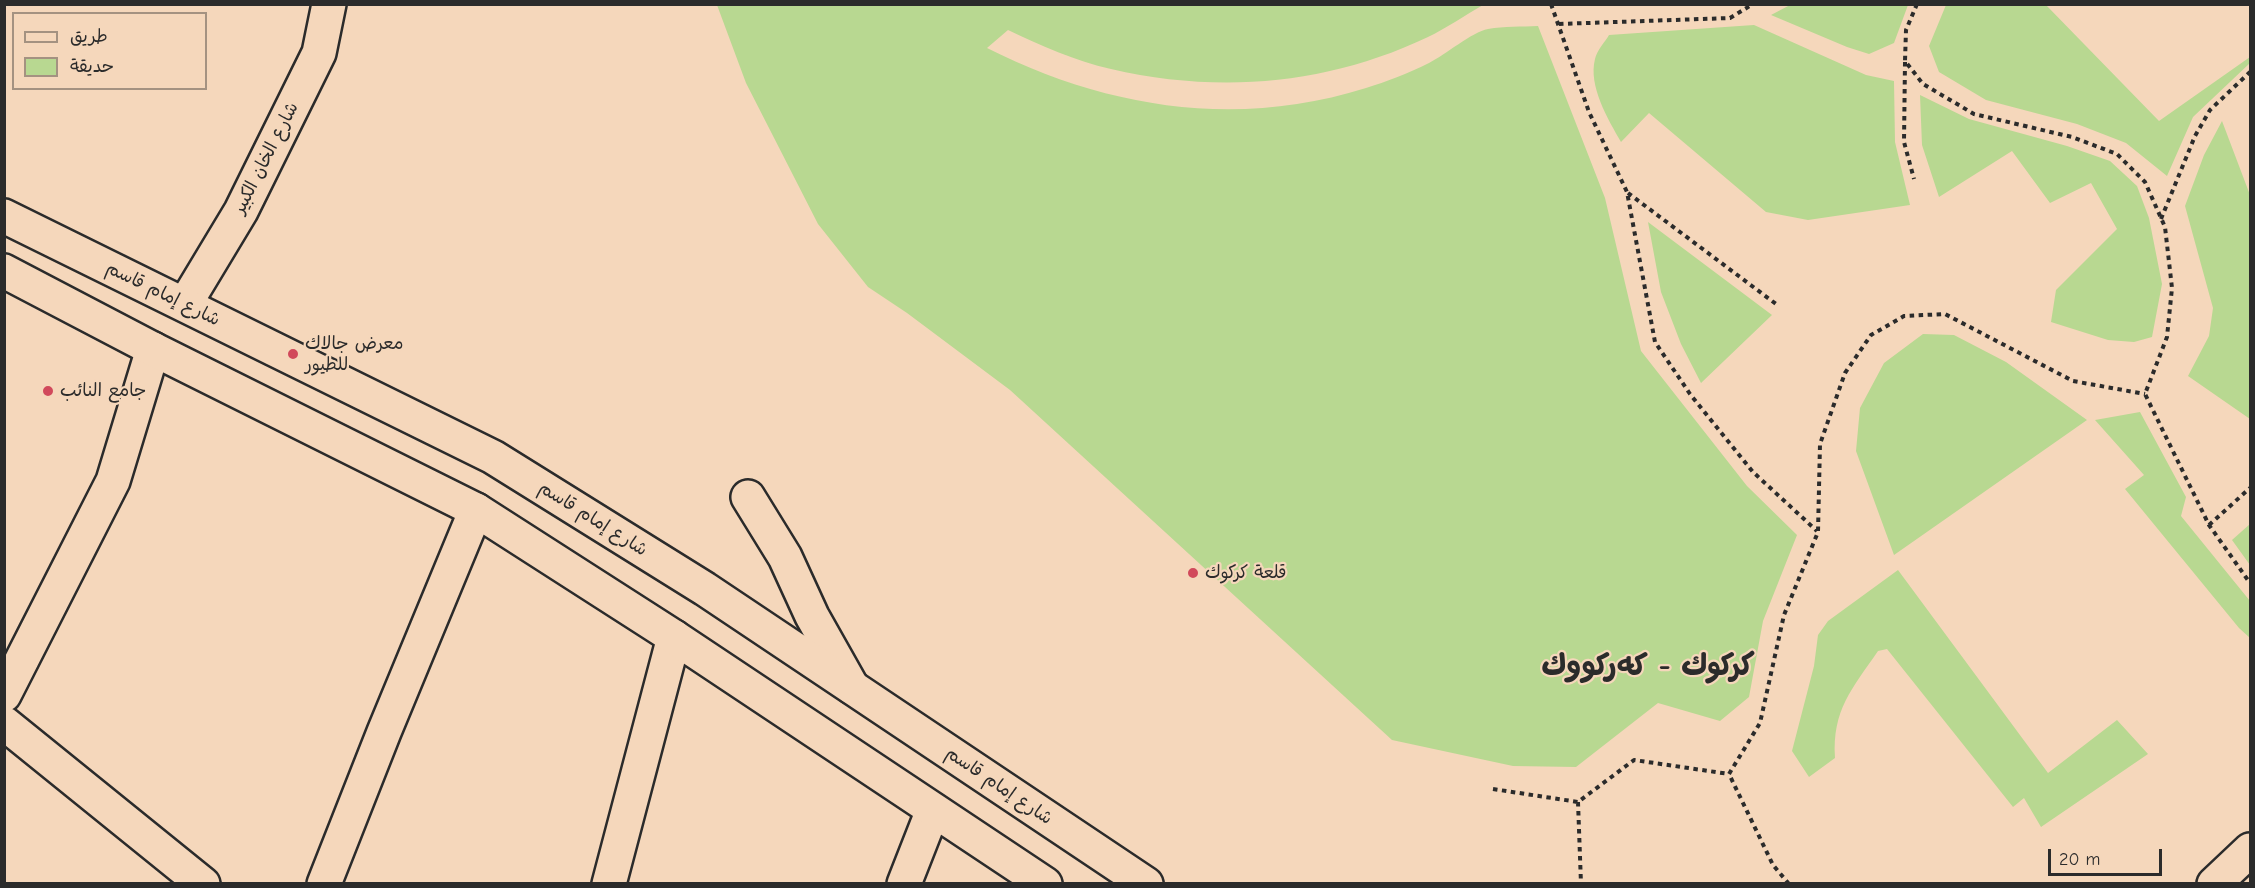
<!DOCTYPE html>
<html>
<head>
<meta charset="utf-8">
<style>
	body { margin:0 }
	#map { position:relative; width:2255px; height:888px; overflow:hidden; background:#f5d7bb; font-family:"Comic Neue","Playpen Sans Arabic",sans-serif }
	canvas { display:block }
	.frame { position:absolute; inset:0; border:6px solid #2b2b2b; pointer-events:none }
	.legend { position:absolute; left:12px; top:12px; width:195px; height:78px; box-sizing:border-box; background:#f5d7bb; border:2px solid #a49281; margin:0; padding:8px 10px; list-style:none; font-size:18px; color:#2b2b2b }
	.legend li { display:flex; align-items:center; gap:12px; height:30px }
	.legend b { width:30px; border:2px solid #a49281 }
	.scale { position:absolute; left:2048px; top:849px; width:114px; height:27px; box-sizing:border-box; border:3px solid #2b2b2b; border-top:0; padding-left:8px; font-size:18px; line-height:21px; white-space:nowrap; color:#2b2b2b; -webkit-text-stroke:4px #f5d7bb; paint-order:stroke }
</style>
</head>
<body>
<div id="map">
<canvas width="2255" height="888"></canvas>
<div class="frame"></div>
<ul class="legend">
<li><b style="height:8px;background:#f5d7bb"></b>طريق</li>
<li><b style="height:16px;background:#b8d891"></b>حديقة</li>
</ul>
<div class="scale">20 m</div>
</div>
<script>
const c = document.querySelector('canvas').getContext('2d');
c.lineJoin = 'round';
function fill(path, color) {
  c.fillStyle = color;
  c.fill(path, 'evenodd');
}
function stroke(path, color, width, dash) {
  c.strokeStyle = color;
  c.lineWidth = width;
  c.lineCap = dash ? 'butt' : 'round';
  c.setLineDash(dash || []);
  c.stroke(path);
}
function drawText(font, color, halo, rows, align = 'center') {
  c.font = font + ' "Comic Neue","Playpen Sans Arabic",sans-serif';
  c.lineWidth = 4.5;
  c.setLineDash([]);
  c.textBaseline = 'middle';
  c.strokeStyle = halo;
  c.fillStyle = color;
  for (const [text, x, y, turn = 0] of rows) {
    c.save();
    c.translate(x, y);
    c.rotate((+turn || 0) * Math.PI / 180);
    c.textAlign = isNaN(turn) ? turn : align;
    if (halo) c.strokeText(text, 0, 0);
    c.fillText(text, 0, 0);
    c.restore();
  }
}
fill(new Path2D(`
	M 717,5 L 1483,5 C 1465,15 1447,28 1428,37 C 1327,85 1219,94 1111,69 C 1075,61 1042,46 1008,30 L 987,48 C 1106,108 1236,129 1366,88 C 1386,82 1409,73 1429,63 C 1445,55 1472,32 1488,29 C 1504,26 1522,27 1538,26 L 1605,198 L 1641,351 L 1747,486 L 1797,535 L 1763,621 L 1749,697 L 1720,721 L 1658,703 L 1576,767 L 1513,766 L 1392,740 L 1010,390 L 907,313 L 868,287 L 818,224 L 746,83 Z
	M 1790,5 L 1790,4 L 1908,5 L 1894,43 L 1869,54 L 1847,47 L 1771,15 Z
	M 1946,5 L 2046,5 L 2159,121 L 2250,57 L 2250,63 L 2193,117 L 2167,176 L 2126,143 L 2077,124 L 1986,100 L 1939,72 L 1929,46 Z
	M 1754,25 L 1866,75 L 1894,81 L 1895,142 L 1910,205 L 1808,220 L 1766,212 L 1649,113 L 1621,142 C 1608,119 1588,86 1595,59 C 1597,50 1605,42 1609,35 Z
	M 1920,95 L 1969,119 L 2067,146 L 2110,161 L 2137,186 L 2149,218 L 2162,284 L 2152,337 L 2134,342 L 2108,340 L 2051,322 L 2056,290 L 2117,229 L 2091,183 L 2050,203 L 2012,151 L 1939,197 L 1922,145 Z
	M 2222,121 L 2250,195 L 2250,419 L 2188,376 L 2209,336 L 2213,308 L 2185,206 L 2204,155 Z
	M 1648,222 L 1772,315 L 1701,383 L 1681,344 L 1661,292 Z
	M 1923,334 L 1954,335 L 2006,362 L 2087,420 L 1894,555 L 1856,451 L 1860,408 L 1884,363 Z
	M 2140,412 L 2186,497 L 2181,516 L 2250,601 L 2250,638 L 2239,628 L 2125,489 L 2144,475 L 2095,420 Z
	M 2250,524 L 2250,565 L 2232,540 Z
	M 1898,570 L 2048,773 L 2117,720 L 2148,754 L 2041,827 L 2024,798 L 2013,807 L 1887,649 L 1878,651 C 1852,689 1832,710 1835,758 L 1809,777 L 1792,751 L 1814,666 L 1818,635 L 1828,621 Z`), '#b8d891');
const minor = new Path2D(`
	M 185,304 L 241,211 L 319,53 L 329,4
	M 748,497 L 785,557 L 812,616 L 852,687
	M 4,695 L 113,481 L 153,349
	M 4,723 L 203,884
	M 324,884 L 384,732 L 476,510
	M 609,884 L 674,637
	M 904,884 L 933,810
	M 2214,884 L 2250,850`);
const major = new Path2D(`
	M 4,216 L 493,457 L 705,589 L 1146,884
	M 4,271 L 153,349 L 476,510 L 674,637 L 1045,884`);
stroke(minor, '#2b2b2b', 38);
stroke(major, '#2b2b2b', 38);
stroke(new Path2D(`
	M 1551,4 L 1589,112 L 1627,192 L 1655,342 L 1690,394 L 1753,472 L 1817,531
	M 1917,4 L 1906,30 L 1905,61 L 1923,84 L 1974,114 L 2072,137 L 2117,154 L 2145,182 L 2165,227 L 2172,288 L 2167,337 L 2145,394 L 2209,525 L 2250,583
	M 1559,24 L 1730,18 L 1753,4
	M 1905,62 L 1904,142 L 1914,179
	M 1628,193 L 1776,304
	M 2161,219 L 2195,136 L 2210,110 L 2250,72
	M 2209,525 L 2250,488
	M 1493,789 L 1578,802 L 1634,760 L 1729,774
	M 1578,802 L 1581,884
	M 1789,884 L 1773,865 L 1729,774 L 1760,723 L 1784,615 L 1818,532 L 1820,444 L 1845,373 L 1871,335 L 1904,316 L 1945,314 L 2073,381 L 2145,394`), '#2b2b2b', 4, [4.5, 4.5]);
stroke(minor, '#f5d7bb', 33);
stroke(major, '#f5d7bb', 33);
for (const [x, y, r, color] of [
	[293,354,6,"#d1495b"],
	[48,391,6,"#d1495b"],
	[1193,573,6,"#d1495b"]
]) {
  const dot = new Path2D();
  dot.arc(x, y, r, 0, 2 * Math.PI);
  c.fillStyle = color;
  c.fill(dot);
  stroke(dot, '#f5d7bb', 2);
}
drawText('18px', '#2b2b2b', '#f5d7bb', [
	["شارع الخان الكبير",266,158,-63],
	["شارع إمام قاسم",163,294,26],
	["شارع إمام قاسم",593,519,32],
	["شارع إمام قاسم",999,786,34]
]);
drawText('18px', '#2b2b2b', '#f5d7bb', [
	["معرض جالاك",305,344],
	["للطيور",305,365],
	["جامع النائب",60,391],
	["قلعة كركوك",1205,573]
], 'left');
drawText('bold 30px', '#2b2b2b', '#f5d7bb', [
	["كركوك - کەرکووك",1648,667]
]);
</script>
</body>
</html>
